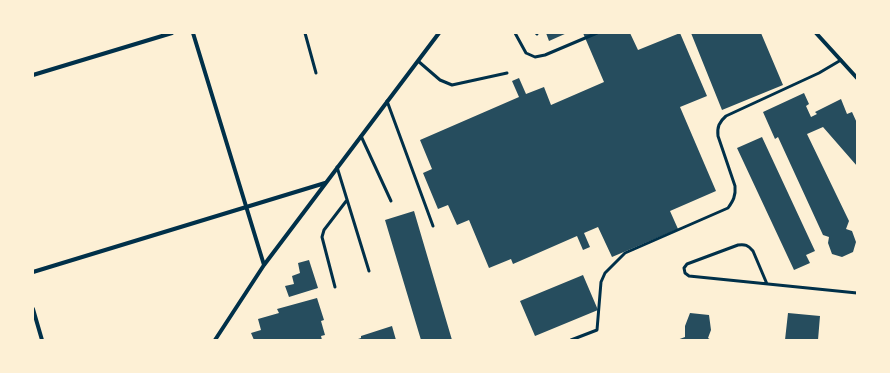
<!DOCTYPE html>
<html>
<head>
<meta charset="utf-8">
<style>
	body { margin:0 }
	#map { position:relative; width:890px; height:373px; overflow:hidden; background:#fdf0d5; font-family:Signika,sans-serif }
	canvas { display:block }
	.frame { position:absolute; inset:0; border:34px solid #fdf0d5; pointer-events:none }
</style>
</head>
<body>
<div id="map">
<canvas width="890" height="373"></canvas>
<div class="frame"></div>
</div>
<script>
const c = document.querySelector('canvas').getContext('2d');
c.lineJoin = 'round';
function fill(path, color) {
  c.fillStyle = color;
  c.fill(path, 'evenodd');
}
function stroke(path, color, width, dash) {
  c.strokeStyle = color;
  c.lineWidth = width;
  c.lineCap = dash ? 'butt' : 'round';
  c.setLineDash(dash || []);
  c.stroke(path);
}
fill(new Path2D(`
	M 546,33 L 567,33 L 549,41 Z
	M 583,33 L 630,33 L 638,50 L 680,33 L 707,96 L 680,107 L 716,191 L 670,211 L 678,229 L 612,257 L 598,227 L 584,233 L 590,247 L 583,250 L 577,236 L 513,264 L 511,259 L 489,268 L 469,220 L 457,225 L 448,205 L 438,209 L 423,173 L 432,169 L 420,140 L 519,97 L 512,81 L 519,78 L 526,94 L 544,87 L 551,105 L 604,82 Z
	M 691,33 L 761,33 L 783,85 L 722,110 Z
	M 804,93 L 809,104 L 806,106 L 811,117 L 817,114 L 815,112 L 841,99 L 847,114 L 852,112 L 857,123 L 857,166 L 823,127 L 807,134 L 849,221 L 846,229 L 852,231 L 856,242 L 853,252 L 842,257 L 832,254 L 828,243 L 829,237 L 823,235 L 778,137 L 775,139 L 763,112 Z
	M 762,137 L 815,251 L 806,255 L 810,263 L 794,270 L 737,148 Z
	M 414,211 L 452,340 L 421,340 L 385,220 Z
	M 309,260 L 318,288 L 289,297 L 285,286 L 294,284 L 292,276 L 300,273 L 298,263 Z
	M 583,275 L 598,310 L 535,336 L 520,301 Z
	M 317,298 L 324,320 L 321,321 L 325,335 L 321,336 L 322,340 L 254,340 L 251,333 L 261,330 L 258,319 L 279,313 L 277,309 Z
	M 690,313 L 709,315 L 711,330 L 708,338 L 711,340 L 677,340 L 685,337 L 685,326 Z
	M 788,313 L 820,316 L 818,340 L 785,340 Z
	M 392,326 L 396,340 L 355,340 L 361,338 L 361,336 Z`), '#264d5e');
stroke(new Path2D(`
	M 305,33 L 316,73
	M 515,33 L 526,53 L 535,57 L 545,55 L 597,33
	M 536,33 L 537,34
	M 418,61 L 440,80 L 452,85 L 507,73
	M 387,101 L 433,226
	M 361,136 L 391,201
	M 337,167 L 369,271
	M 767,284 L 753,251 C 748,245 745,244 738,245 L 687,264 L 684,268 L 685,273 L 689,276 L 857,293
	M 335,287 L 322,237 L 324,230 L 347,200
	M 571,340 L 597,330 L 601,282 L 605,273 L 625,253 L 728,208 C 733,201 736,196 735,186 L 718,136 C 717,127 719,122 726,116 L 819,73 L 841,60`), '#003049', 3);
stroke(new Path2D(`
	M 193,33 L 264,265
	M 816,33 L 857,78
	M 33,75 L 172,33
	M 33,272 L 325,183
	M 33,309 L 42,340
	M 215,340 L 264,265 L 439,33`), '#003049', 4);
</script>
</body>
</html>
